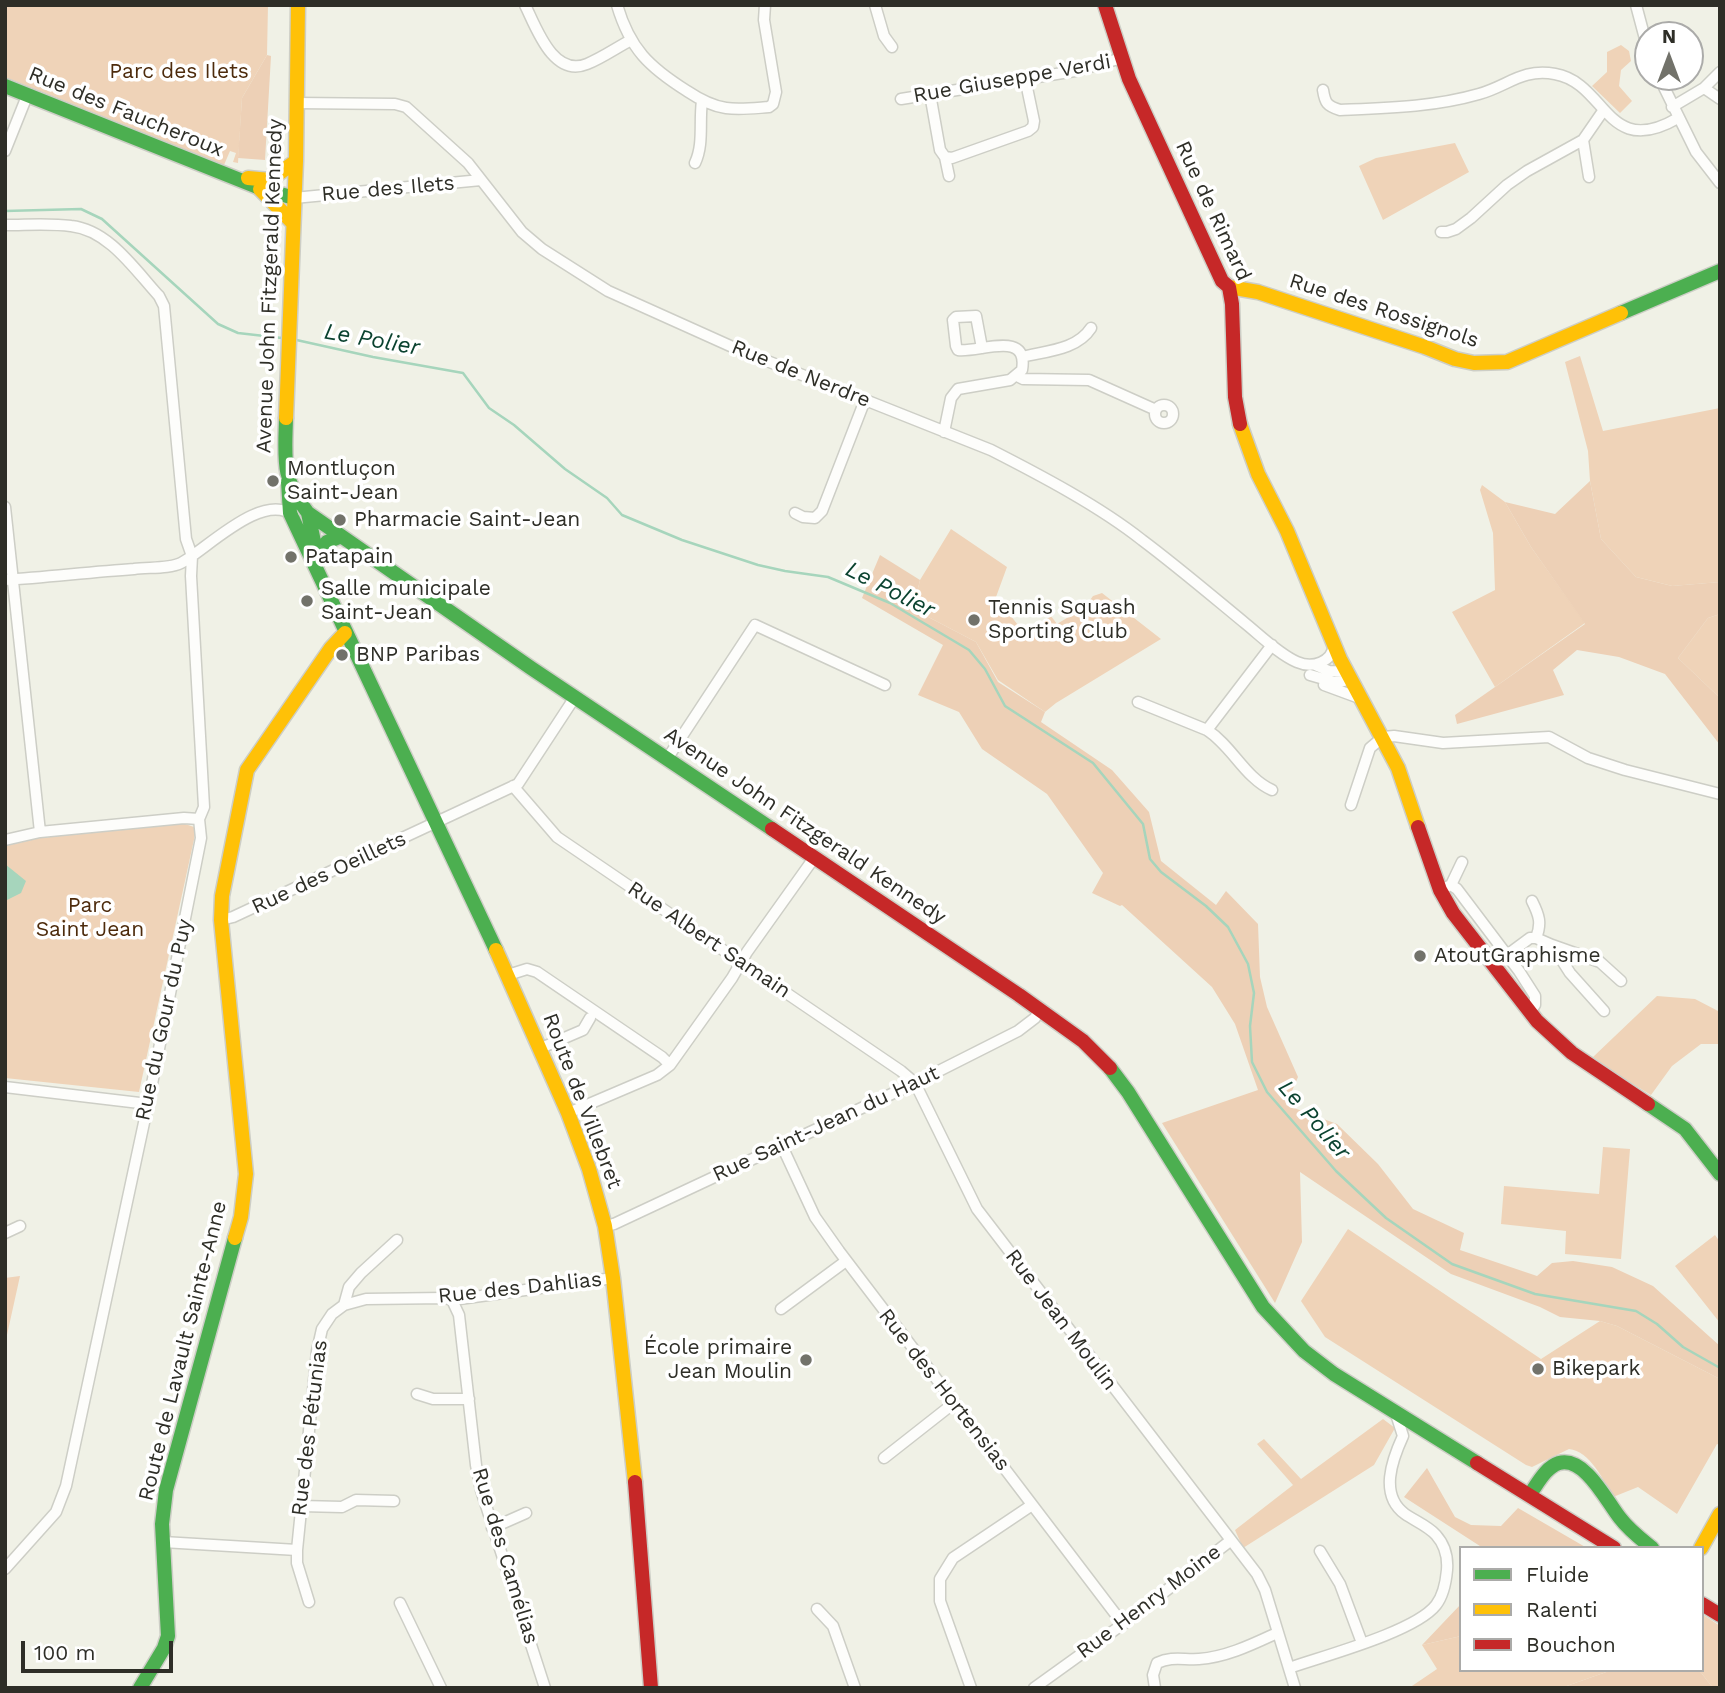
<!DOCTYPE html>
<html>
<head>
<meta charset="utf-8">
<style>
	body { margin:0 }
	#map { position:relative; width:1725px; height:1693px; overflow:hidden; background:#f0f1e6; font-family:"Work Sans",sans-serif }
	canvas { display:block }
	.frame { position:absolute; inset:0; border:7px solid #2e2e27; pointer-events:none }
	.legend { position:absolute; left:1459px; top:1546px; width:245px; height:126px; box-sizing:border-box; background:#fff; border:2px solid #ababa9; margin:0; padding:9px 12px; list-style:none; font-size:21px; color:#2e2e27 }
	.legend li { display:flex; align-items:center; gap:14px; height:35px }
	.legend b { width:35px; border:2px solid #ababa9 }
	.north { position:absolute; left:1634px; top:21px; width:70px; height:70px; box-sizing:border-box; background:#fff; border:2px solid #ababa9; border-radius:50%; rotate:0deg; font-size:19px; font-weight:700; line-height:28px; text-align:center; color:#2e2e27 }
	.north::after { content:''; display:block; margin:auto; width:24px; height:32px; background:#72726a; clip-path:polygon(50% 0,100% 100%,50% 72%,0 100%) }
	.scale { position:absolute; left:21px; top:1641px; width:152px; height:32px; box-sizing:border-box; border:4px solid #2e2e27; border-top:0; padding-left:9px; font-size:21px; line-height:24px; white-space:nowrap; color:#2e2e27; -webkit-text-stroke:5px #fff; paint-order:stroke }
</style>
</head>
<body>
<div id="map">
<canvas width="1725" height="1693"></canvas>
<div class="frame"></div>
<ul class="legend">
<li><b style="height:9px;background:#4caf50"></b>Fluide</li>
<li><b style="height:9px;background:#ffc107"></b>Ralenti</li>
<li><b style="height:9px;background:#c62828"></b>Bouchon</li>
</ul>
<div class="north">N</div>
<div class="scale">100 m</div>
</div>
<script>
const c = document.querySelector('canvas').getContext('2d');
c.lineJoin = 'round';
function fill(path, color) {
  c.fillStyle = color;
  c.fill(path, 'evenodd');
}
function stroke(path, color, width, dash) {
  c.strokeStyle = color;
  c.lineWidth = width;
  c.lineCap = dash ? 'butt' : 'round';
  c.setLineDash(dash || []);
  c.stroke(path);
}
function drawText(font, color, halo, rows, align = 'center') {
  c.font = font + ' "Work Sans",sans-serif';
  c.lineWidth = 7;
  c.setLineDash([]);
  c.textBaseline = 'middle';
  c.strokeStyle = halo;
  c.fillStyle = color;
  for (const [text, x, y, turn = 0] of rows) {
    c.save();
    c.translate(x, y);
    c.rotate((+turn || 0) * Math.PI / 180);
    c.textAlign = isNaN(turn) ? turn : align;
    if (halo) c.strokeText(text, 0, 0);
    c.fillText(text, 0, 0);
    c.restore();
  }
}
fill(new Path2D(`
	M 5,5 L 268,5 L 267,55 L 242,98 L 238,163 L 233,162 L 236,153 L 230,151 L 224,165 L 5,77 Z
	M 1621,45 L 1629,51 L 1631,61 L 1621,70 L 1619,86 L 1632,101 L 1620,113 L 1592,86 L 1607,72 L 1607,52 Z
	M 1455,143 L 1469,172 L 1383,220 L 1359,166 L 1376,158 Z
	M 1580,356 L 1603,431 L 1720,408 L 1720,582 L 1672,586 L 1636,577 L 1601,539 L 1590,481 L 1588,451 L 1565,362 Z
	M 1482,485 L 1505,502 L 1531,547 L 1585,623 L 1495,687 L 1452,612 L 1495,590 L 1493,533 L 1480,490 Z
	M 951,529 L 1007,567 L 996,597 L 1025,634 L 1051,616 L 1057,624 L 1085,607 L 1093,596 L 1102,593 L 1161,639 L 1056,703 L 1045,712 L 998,680 L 976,642 L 913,609 L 920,580 Z
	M 1720,614 L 1720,698 L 1678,658 L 1708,618 Z
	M 182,823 L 194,827 L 195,835 L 139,1092 L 5,1078 L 5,846 L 40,838 Z
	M 1657,996 L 1695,999 L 1720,1012 L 1720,1044 L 1701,1044 L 1672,1066 L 1651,1095 L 1618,1075 L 1593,1057 Z
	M 1603,1147 L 1630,1149 L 1621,1259 L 1565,1254 L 1566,1231 L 1501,1224 L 1504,1186 L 1599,1194 Z
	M 1348,1229 L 1541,1359 L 1600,1321 L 1617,1326 L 1720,1379 L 1720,1445 L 1717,1444 L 1677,1514 L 1638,1487 L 1613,1497 C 1604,1481 1590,1451 1569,1449 L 1532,1467 L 1526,1465 L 1325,1337 L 1301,1301 Z
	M 1715,1235 L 1720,1242 L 1720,1323 L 1675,1266 Z
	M 20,1276 L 5,1344 L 5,1278 Z
	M 1383,1419 L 1395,1428 L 1374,1465 L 1243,1548 L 1235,1530 L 1293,1485 L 1257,1444 L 1264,1439 L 1301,1479 Z
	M 1702,1614 L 1720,1626 L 1720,1688 L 1713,1688 L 1699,1670 L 1702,1670 Z
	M 1461,1636 L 1461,1670 L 1612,1670 L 1561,1688 L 1409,1688 L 1437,1669 L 1422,1645 Z`), '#efd3b8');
fill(new Path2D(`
	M 267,55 L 271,56 L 265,160 L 238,158 L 242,98 Z
	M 1590,481 L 1601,539 L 1636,577 L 1672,586 L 1720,582 L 1720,614 L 1708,618 L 1678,658 L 1720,698 L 1720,745 L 1665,674 L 1619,657 L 1577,650 L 1553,670 L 1564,695 L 1457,724 L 1455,715 L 1585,624 L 1531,547 L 1505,502 L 1555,514 Z
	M 880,555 L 920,580 L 913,609 L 976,642 L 998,682 L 1045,712 L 1041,722 L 1112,770 L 1149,812 L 1161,861 L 1216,905 L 1226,891 L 1258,924 L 1260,977 L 1267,1007 L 1298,1077 L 1286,1105 L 1337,1124 L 1378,1164 L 1413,1209 L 1464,1233 L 1460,1250 L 1537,1276 L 1552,1263 L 1573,1261 L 1612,1267 L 1653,1286 L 1720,1346 L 1720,1379 L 1617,1326 L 1600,1321 L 1560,1317 L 1540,1307 L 1451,1274 L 1300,1172 L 1302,1242 L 1275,1303 L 1162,1123 L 1258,1090 L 1235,1024 L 1212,987 L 1122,905 L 1120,906 L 1092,893 L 1103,873 L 1047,794 L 982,749 L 959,712 L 918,695 L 943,645 L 862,598 Z
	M 1427,1468 L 1455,1517 L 1471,1525 L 1501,1526 L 1518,1508 L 1587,1548 L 1483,1548 L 1404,1497 Z
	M 1461,1604 L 1461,1636 L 1422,1645 Z
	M 1612,1670 L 1699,1670 L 1713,1688 L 1561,1688 Z`), '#edd0b6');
fill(new Path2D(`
	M 5,864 L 26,881 L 21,893 L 5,901 Z`), '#a6d5bc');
stroke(new Path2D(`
	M 5,211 L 81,209 L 102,219 L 218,324 L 238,333 L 282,338
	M 292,339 L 373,357 L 463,373 L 489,408 L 514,425 L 565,469 L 607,498 L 622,515 L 682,540 L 758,565 L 785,571 L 828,577 L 890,603 L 969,650 L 985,669 L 1005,706 L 1093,763 L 1143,824 L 1150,859 L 1161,872 L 1206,906 L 1228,927 L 1248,964 L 1254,993 L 1250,1026 L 1252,1062 L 1267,1092 L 1336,1171 L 1386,1218 L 1452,1264 L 1535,1294 L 1636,1311 L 1657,1324 L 1683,1347 L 1720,1368`), '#a6d5bc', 2.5);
const street = new Path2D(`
	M 525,5 C 536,27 553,78 587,64 C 602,58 616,48 631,40
	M 617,5 C 630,49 649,67 687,91 C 699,99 711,106 726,108 C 740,110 755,108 769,107 L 773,104 L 776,92 L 764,20 L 765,5
	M 875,5 L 884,36 L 892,47
	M 1636,5 L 1648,50
	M 1659,77 L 1696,152 L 1720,183
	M 1704,88 L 1720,99
	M 1323,90 C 1325,103 1327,106 1340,110 C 1387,108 1434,107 1479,94 C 1508,86 1522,68 1555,74 C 1607,83 1606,160 1678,118
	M 930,94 L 940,150 L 945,157 L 952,158 L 1028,131 L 1033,127 L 1034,121 L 1025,78
	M 901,99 L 1075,71 L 1122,58
	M 296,103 L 395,104 L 406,107 L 468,163 L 522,232 L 542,249 L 608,291 L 737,349 L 991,450 C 1040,475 1099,506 1142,540 C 1178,567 1212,596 1246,624 C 1262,637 1279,654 1297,662 C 1313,669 1332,662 1334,645
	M 1672,107 L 1704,88 L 1720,72
	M 1583,140 L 1589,177
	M 5,151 L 27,96
	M 945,157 L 949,176
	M 695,163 C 704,144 699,122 702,101
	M 294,198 L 481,180
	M 5,225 C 27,225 50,223 71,226 C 109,230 135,270 159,296 L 164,306 L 186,539 L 192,556 L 191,576 L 204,807 L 199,819 L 201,838 L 148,1104 L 66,1486 L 56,1512 L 5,1569
	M 1441,232 L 1447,232 L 1456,229 L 1471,218 L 1507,185 L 1527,171 L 1583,140 L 1603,111
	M 1022,357 C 1046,351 1077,350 1091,328
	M 1017,376 L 1023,379 L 1089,380 L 1156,410
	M1155 414a9 9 0 1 1 18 0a9 9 0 1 1-18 0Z
	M 944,432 L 951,398 L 958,389 L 1010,380 L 1022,370 C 1029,329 979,353 958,350 L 956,346 L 953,320 L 956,317 L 976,316 L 982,348
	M 5,507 L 40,832
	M 795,513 L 803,517 L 815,518 L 822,511 L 865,400
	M 5,580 C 48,577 91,572 134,569 C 148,567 169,569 181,563 C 206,550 263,490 294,516
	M 1310,675 L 1334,682 L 1344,681 L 1348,672 L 1329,671 L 1315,665
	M 1324,685 L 1362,699
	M 1138,702 L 1207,730 L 1272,645
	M 1207,730 C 1232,746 1245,778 1272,790
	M 667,759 L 755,625 L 885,685
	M 513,786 L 557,837 L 901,1071 L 915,1083 L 977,1209 L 1257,1574 L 1265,1590 L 1295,1688
	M 1351,805 L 1370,748 L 1383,737 L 1394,736 L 1443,743 L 1549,737 L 1588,758 L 1625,770 L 1720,794
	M 5,840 L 40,832 L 184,818 L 199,819
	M 1451,885 L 1462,862
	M 1440,890 L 1451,885 L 1457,889 L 1519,971 L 1535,996 L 1535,1005 L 1529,1012
	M 1532,901 C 1539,915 1542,923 1536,938
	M 221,920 L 233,917 L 518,784 L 575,697
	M 1552,945 L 1600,962 L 1621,981
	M 1507,955 L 1530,938 L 1536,938 L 1552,945 L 1570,973 L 1604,1011
	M 508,975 L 527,969 L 537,972 L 662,1057 L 670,1065
	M 541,1048 L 583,1030 L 590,1018
	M 5,1087 L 148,1104
	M 568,1113 L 657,1075 L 670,1065 L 732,978 L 747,952 L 814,858
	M 782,1146 L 815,1217 L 839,1251 L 1123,1624
	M 605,1226 L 614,1224 L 915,1083 L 1018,1031 L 1035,1018 L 1039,1010
	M 5,1233 L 20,1226
	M 452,1300 L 459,1315 L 476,1465 L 481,1490 L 545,1688
	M 344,1305 L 366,1299 L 445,1298 L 452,1300 L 613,1278
	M 781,1309 L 846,1261
	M 417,1394 L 433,1399 L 469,1399
	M 884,1458 L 954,1403
	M 301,1506 L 342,1507 L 356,1500 L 394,1501
	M 492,1528 L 526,1513
	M 163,1542 L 297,1550
	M 1320,1551 L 1340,1584 L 1362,1643
	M 309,1602 L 297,1563 L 297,1550 L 317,1351 L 322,1329 L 332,1314 L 344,1305 L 349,1287 L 361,1273 L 397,1240
	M 400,1603 L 441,1688
	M 817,1609 L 833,1626 L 855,1688
	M 1289,1668 C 1323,1656 1415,1632 1436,1605 C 1443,1596 1446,1581 1447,1570 C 1448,1557 1445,1545 1436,1535 C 1428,1526 1415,1521 1405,1514 C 1379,1495 1392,1460 1403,1436 L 1396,1414
	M 971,1688 L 940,1601 L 940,1579 L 953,1558 L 1032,1505
	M 1034,1688 L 1123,1624 L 1230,1541
	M 1155,1688 L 1153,1675 L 1157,1663 C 1172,1656 1183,1660 1199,1659 C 1227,1657 1253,1644 1277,1633`);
const fast = new Path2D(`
	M 5,86 L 260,188 L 294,198
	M 1621,313 L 1720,271
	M 286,418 C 285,459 281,479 308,513 L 531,668 L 772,829
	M 288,482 L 290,513 L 496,950
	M 308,513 L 317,556
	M 317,554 L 327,542 L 339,537
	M 1110,1068 L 1128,1092 L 1263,1307 L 1304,1351 L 1334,1374 L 1477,1463
	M 1648,1104 L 1685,1129 L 1720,1174
	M 1530,1494 C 1538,1483 1546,1467 1559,1463 C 1585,1456 1607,1502 1620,1518 C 1629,1530 1641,1539 1652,1548
	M 140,1688 L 164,1648 L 168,1636 L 162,1524 L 166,1490 L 235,1238`);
const slow = new Path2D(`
	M 248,178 L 270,180 L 296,161
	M 260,189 L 293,223
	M 1229,287 L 1258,292 L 1425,347 L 1455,359 L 1474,363 L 1507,362 L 1621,313
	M 286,418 L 296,161 L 298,5
	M 1240,424 L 1258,474 L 1287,531 L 1340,659 L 1398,768 L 1418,827
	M 496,950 L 568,1113 L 589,1169 L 605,1226 L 613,1278 L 635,1482
	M 235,1238 L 241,1217 L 246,1174 L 221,920 L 222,896 L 247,770 L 331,648 L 345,633
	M 1701,1548 L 1720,1514`);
const jam = new Path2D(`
	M 1105,5 L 1129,79 L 1222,281 L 1229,287 L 1232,304 L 1235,397 L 1240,424
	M 1418,827 L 1440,890 L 1453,913 L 1537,1021 L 1572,1053 L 1648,1104
	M 772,829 L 1019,995 L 1083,1041 L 1110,1068
	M 1477,1463 L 1614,1548
	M 635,1482 L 651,1688
	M 1702,1604 L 1720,1615`);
stroke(street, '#cdcec6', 13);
stroke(fast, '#cdcec6', 17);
stroke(slow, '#cdcec6', 17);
stroke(jam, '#cdcec6', 17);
stroke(street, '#fdfdfb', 10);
stroke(fast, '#4caf50', 14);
stroke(slow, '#ffc107', 14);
stroke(jam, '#c62828', 14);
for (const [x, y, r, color] of [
	[273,481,7,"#72726a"],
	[340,520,7,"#72726a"],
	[291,557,7,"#72726a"],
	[307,601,7,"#72726a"],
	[974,620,7,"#72726a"],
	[342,655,7,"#72726a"],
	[1420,956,7,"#72726a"],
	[806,1360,7,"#72726a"],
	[1538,1369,7,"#72726a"]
]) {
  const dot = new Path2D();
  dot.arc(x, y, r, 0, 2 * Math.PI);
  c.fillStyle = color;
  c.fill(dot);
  stroke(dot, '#fff', 2.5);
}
drawText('21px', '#4d2b0c', '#fff', [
	["Parc des Ilets",179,72],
	["Parc",90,906],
	["Saint Jean",90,930]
]);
drawText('21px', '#2e2e27', '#fff', [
	["Rue Giuseppe Verdi",1012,79,-10],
	["Rue des Faucheroux",126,112,22],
	["Rue des Ilets",388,189,-5],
	["Rue de Rimard",1213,211,65],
	["Avenue John Fitzgerald Kennedy",270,286,-88],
	["Rue des Rossignols",1384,311,18],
	["Rue de Nerdre",801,374,22],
	["Avenue John Fitzgerald Kennedy",805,826,34],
	["Rue des Oeillets",329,873,-25],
	["Rue Albert Samain",709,940,34],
	["Rue du Gour du Puy",164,1020,-78],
	["Route de Villebret",582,1101,69],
	["Rue Saint-Jean du Haut",826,1124,-25],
	["Rue des Dahlias",520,1288,-6],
	["Rue Jean Moulin",1061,1320,53],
	["Route de Lavault Sainte-Anne",183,1351,-76],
	["Rue des Hortensias",944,1390,52],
	["Rue des Pétunias",310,1428,-83],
	["Rue des Camélias",505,1556,73],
	["Rue Henry Moine",1149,1602,-37]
]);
drawText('21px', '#2e2e27', '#fff', [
	["Montluçon",287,469],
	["Saint-Jean",287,493],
	["Pharmacie Saint-Jean",354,520],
	["Patapain",305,557],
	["Salle municipale",321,589],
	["Saint-Jean",321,613],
	["Tennis Squash",988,608],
	["Sporting Club",988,632],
	["BNP Paribas",356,655],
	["AtoutGraphisme",1434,956],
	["École primaire",792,1348,"right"],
	["Jean Moulin",792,1372,"right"],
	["Bikepark",1552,1369]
], 'left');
drawText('italic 23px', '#0b4330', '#fff', [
	["Le Polier",372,340,10],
	["Le Polier",890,590,27],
	["Le Polier",1314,1120,49]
]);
</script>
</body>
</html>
